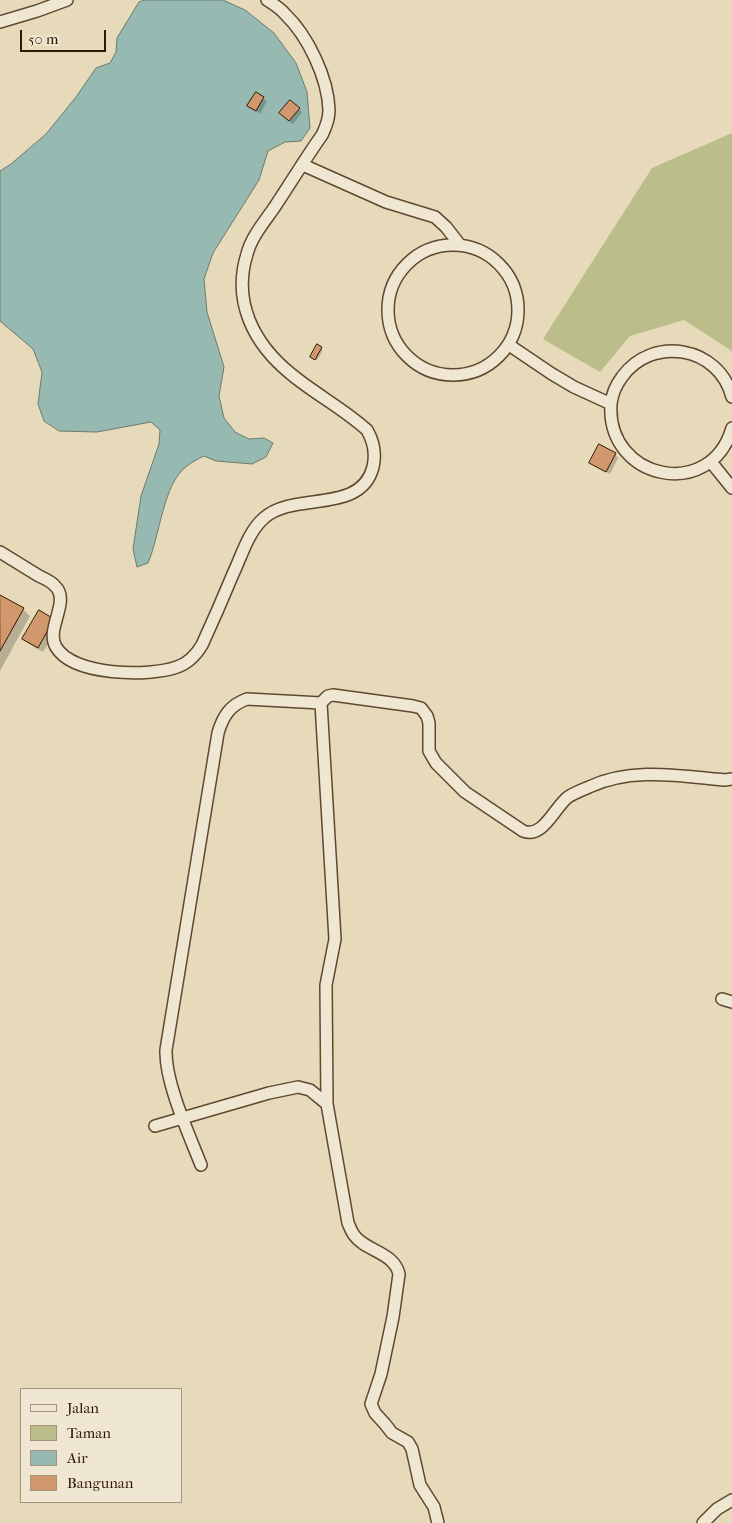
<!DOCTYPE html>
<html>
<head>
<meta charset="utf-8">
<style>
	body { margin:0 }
	#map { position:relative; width:732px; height:1523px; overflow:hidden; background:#e6daba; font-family:"IM FELL French Canon",serif }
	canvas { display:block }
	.legend { position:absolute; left:20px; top:1388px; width:162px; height:115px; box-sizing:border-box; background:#efe7d2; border:1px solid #a4947e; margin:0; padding:6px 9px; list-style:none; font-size:15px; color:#331801 }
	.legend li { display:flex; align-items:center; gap:10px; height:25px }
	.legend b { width:25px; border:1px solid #a4947e }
	.scale { position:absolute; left:20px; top:30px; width:86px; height:22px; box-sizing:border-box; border:2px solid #331801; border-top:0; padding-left:6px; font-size:15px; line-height:18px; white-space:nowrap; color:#331801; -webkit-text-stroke:4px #efe7d2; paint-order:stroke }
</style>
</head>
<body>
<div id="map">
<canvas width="732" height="1523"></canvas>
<ul class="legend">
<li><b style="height:6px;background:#efe7d2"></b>Jalan</li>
<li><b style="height:14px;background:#bbbe8b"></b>Taman</li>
<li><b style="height:14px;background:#96bab2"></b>Air</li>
<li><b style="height:14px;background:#d1976d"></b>Bangunan</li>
</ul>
<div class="scale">50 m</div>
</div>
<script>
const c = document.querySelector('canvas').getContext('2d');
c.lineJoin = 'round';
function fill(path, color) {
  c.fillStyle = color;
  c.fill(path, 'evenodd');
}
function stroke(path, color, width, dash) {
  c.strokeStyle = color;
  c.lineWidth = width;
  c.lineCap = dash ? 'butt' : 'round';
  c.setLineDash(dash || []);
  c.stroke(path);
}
fill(new Path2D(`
	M 732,133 L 732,351 L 684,320 L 630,336 L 600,372 L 543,339 L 652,168 Z`), '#bbbe8b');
const water = new Path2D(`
	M 146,0 L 223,0 L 245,10 L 274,33 L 296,63 L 307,92 L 310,128 L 301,141 L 285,142 L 268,151 L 259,180 L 213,253 L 204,279 L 207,312 L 224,367 L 219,396 L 224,418 L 235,432 L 249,439 L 264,438 L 273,443 L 266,457 L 252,464 L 216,461 L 204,456 C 198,459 192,462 187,466 C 163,483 160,536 148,563 L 137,567 L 133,549 L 141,496 L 159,444 L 160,430 L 151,422 L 97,432 L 59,431 L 44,421 L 38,404 L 42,372 L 33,349 L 0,321 L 0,171 L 11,164 L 46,134 L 76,97 L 96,68 L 110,63 L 116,52 L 117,38 L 139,2 Z`);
fill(water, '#96bab2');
stroke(water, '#6e796b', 1);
fill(new Path2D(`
	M 256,94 L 267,101 L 260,114 L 249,106 Z
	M 299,109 L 302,112 L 293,124 L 284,117 Z
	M 317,346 L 323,350 L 317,360 L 312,358 Z
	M 615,454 L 618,458 L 610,474 L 591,463 Z
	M 0,596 L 23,609 L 30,616 L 0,671 Z
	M 59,625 L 43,652 L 29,644 L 24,639 Z`), '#0003');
const building = new Path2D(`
	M 256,92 L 264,97 L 256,111 L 247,106 Z
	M 290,100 L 300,108 L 289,121 L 279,113 Z
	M 317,344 L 322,347 L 315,360 L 310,357 Z
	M 599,444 L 616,453 L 606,472 L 589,463 Z
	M 0,595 L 24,608 L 0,651 Z
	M 39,610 L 54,619 L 38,648 L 22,639 Z`);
fill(building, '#d1976d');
stroke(building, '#331801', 1);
const minor = new Path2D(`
	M 0,22 L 37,11 L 67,0
	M 303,165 L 386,202 L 435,217 L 446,227 L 460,245
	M388 310a65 65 0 1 1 130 0a65 65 0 1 1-130 0Z
	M 509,345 L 552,374 L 574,387 L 611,404
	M 732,397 C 719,346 652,335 622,377 C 616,385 612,394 611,404 C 606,480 711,502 732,428
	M 711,462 L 732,488
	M 0,552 C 13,560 26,568 39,576 C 45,579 51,581 55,586 C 71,601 45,629 56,647 C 73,676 149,677 177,667 C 189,663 196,655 202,645 C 213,621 223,598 233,574 C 242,555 248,532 264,518 C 293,491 361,515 373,467 C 376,454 374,442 367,430 C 344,409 315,394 291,374 C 254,344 232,302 247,254 C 251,238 264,222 274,208 C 290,184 305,159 322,135 C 326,127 329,120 329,110 C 328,78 308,36 285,14 C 280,8 273,4 267,0
	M 321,703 L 335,939 L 326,985 L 327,1104 L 348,1223 C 350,1227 351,1231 354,1235 C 365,1251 394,1252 399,1274 L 393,1317 L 381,1374 L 371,1404 L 375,1413 L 385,1424 L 392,1433 L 408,1442 L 412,1449 L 420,1485 L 434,1507 L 438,1523
	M 722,999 L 732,1002
	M 155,1126 L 269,1093 L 298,1087 L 310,1090 L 327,1104
	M 201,1165 C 189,1134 165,1083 166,1050 L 218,733 C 223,716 230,705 247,699 L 321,703 L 328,696 L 333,695 L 413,706 L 421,708 L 427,716 L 429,723 L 429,751 L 436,763 L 465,792 L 523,831 C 543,839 554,808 568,797 C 574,793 582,790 589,787 C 632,767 679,776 725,780 L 732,779
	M 703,1523 L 717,1509 L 732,1500`);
stroke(minor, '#60482f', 14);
stroke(minor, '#efe7d2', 11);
</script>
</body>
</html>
